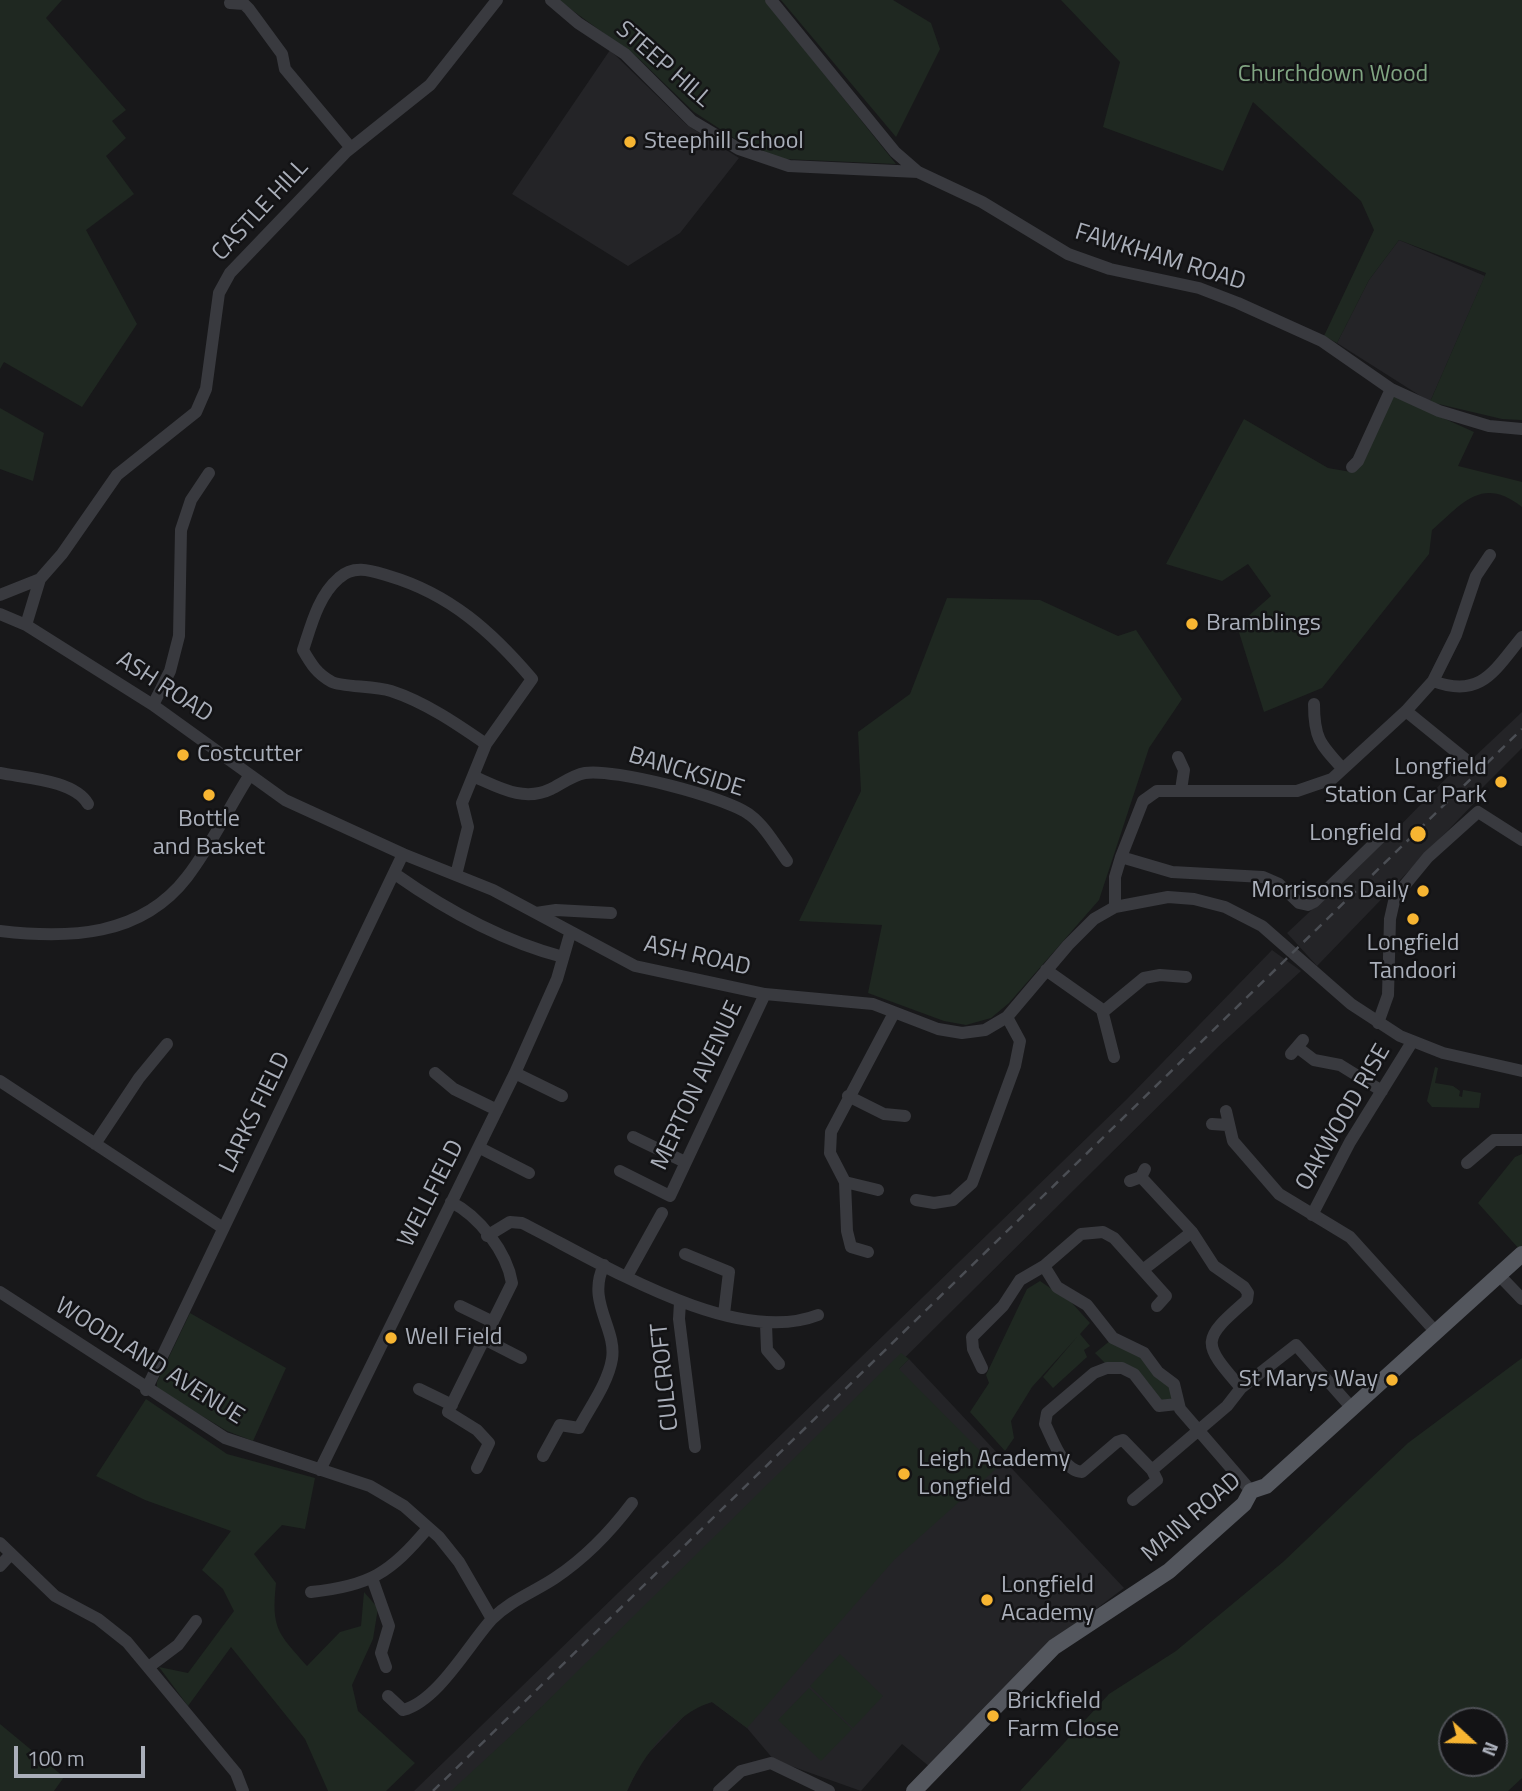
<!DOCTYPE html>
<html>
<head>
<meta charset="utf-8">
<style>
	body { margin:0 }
	#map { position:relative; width:1522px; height:1791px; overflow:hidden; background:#18181a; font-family:"Titillium Web",sans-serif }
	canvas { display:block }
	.north { position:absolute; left:1438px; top:1707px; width:70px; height:70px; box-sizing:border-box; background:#131315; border:2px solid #4f5157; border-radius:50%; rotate:112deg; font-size:19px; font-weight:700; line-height:28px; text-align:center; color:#aaafba }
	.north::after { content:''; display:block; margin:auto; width:24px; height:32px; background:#f7b532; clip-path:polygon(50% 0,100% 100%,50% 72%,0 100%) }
	.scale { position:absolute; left:14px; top:1746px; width:131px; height:32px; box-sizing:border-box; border:4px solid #aaafba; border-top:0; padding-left:9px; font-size:21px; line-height:24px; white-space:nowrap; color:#aaafba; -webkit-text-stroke:5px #131315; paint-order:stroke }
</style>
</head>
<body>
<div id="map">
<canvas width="1522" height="1791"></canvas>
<div class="north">N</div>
<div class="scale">100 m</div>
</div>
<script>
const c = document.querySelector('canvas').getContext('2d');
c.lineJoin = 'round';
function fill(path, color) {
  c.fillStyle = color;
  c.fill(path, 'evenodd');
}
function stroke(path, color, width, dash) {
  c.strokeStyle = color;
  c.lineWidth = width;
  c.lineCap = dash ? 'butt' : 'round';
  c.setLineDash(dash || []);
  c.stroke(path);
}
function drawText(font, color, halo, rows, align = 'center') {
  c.font = font + ' "Titillium Web",sans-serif';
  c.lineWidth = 5;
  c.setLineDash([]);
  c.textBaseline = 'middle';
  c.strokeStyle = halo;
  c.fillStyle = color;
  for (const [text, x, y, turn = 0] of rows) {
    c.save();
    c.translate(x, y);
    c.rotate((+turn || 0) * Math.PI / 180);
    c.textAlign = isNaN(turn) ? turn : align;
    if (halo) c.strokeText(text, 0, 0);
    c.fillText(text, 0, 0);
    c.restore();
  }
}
fill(new Path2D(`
	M 610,50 L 687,125 L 739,158 L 680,233 L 628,266 L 512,194 Z
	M 1399,240 L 1485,276 L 1430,402 L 1337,343 L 1369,280 Z
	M 1522,712 L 1522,748 L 1480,790 L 1483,794 L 1317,966 L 1287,933 L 1387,839 L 1467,757 L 1471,760 Z
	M 1272,950 L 1301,971 L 1219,1046 L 834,1428 L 454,1791 L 414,1791 L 1127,1099 Z
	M 909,1359 L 1124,1588 L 1040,1651 L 930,1767 L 902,1744 L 861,1791 L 774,1760 L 747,1728 L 712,1702 L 691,1709 L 642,1760 L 627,1791 L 468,1791 Z`), '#242427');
fill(new Path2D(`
	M 0,0 L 62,0 L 46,18 L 126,110 L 112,121 L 126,138 L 106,156 L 134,194 L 86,230 L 137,324 L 82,407 L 4,362 L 0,369 Z
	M 558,0 L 765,0 L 896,164 L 784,159 L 743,144 L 694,112 L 638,58 Z
	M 781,0 L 893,0 L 931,23 L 940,49 L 896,137 Z
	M 1061,0 L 1522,0 L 1522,420 L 1502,419 L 1430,402 L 1486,273 L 1399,240 L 1369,280 L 1337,343 L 1324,336 L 1374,230 L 1361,201 L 1253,102 L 1223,171 L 1103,127 L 1120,62 Z
	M 1394,396 L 1474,432 L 1458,466 L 1522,482 L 1522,507 C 1482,475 1462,504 1432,530 L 1429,554 L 1322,688 L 1264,712 L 1237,626 L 1271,596 L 1248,564 L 1222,581 L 1166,564 L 1244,419 L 1328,468 L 1351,472 Z
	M 0,408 L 44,433 L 33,481 L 0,469 Z
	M 947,598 L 1040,600 L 1118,636 L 1136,630 L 1182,699 L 1149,748 L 1099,900 L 1009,1003 L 991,1018 L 966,1025 L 944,1021 L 868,993 L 882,925 L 799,921 L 861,791 L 858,732 L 910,694 Z
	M 1435,1067 L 1438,1068 L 1435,1083 L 1453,1086 L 1460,1091 L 1459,1096 L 1462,1097 L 1463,1090 L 1481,1093 L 1479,1108 L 1432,1107 L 1427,1101 Z
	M 1522,1154 L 1522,1249 L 1520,1250 L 1478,1203 L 1515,1157 Z
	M 1040,1281 L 1072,1303 L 1090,1323 L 1080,1334 L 1090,1346 L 1084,1350 L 1087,1357 L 1053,1388 L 1043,1377 L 1077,1337 L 1032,1387 L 1011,1421 L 1014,1438 L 1005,1451 L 970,1412 L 989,1383 L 986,1375 L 1027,1289 Z
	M 190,1313 L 286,1368 L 253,1441 L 227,1431 L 157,1389 L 157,1382 Z
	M 1111,1340 L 1137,1353 L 1172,1387 L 1173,1398 L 1166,1405 L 1143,1380 L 1105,1363 L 1095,1353 Z
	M 901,1353 L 909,1359 L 899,1369 L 997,1468 L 894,1560 L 747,1728 L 712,1702 C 673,1714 644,1755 627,1791 L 451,1791 L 531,1717 Z
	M 1522,1358 L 1522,1778 L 1508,1791 L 1020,1791 L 1109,1694 L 1176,1651 L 1283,1562 L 1408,1443 ZM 1452,1721 L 1494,1721 L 1494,1763 L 1452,1763 Z
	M 146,1399 L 227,1454 L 315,1478 L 305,1529 L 282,1525 L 254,1554 L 276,1583 C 271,1629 278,1633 307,1666 L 340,1632 L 361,1626 L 364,1592 L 378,1608 L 373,1639 L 352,1685 L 358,1711 L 415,1763 L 386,1791 L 328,1791 L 305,1739 L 231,1647 L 188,1706 L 159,1667 L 188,1673 L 234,1611 L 223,1589 L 202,1570 L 231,1531 L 145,1500 L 96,1476 Z
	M 840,1654 L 883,1696 L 853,1728 L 810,1686 Z
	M 809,1688 L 852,1729 L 821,1761 L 778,1720 Z
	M 0,1724 L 64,1777 L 54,1791 L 0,1791 Z`), '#1f2821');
stroke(new Path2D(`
	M 551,0 L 578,23 L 625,54 L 692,121 L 739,149 L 789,166 L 918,172
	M 771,0 L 895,152 L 918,172 L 982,202 L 1068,254 L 1110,269 L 1199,288 L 1238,303 L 1322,341 L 1391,389 L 1439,411 L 1489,426 L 1522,429
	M 230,3 L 244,4 L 249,9 L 282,54 L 285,69 L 351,148
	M 1352,467 L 1358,461 L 1391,389
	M 0,595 L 40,579
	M 0,614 L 26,625 L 153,705 L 285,800 L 403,854 L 493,890 L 635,966 L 765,994 L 873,1004 L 938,1029 L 962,1033 L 985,1030 L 1007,1017 L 1068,945 L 1094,919 L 1115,907 L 1168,897 L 1194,899 L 1225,907 L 1262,926 L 1351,1004 L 1400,1036 L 1443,1053 L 1522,1071
	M 26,625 L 40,579 L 62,554 L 117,475 L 196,412 L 206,389 L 219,293 L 230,273 L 346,152 L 430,85 L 497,0
	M 1433,681 C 1481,699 1494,671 1522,637
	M 1314,704 C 1314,738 1320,744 1342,768
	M 153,705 L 170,671 L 179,636 L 181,530 L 191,500 L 209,473
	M 1406,711 L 1465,759
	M 1178,757 L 1184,770 L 1181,790
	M 0,773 C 25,778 74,780 88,804
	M 475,777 C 500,788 524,802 551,789 C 561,784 573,775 585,773 C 613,768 727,797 750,815 C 765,826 776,846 787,861
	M 1121,857 L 1172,872 L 1263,877 L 1279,884 L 1299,903 L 1308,905 L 1314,902 L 1383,835
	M 395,874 C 446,910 502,941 563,957
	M 456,875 L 468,827 L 462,803 L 486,744 L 532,679 C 492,632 450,594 389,576 C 372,571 354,564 339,578 C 318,596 311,626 303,650 C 311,664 317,674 332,682 C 342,687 375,686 391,691 C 425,702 457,724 486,744
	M 1115,907 L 1115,877 L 1121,857 L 1143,801 L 1157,791 L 1297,791 L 1332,779 L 1406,711 L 1433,681 L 1456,635 L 1476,576 L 1490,555
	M 536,913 L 556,910 L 611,913
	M 0,931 C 68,939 141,937 187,877 C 211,846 228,809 249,776
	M 1046,970 L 1104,1011 L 1144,978 L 1160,975 L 1186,977
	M 1102,1010 L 1114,1057
	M 1378,1023 L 1388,995 L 1390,919 L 1395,897 L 1428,857 L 1478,812 L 1522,840
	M 1297,1047 L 1314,1060 L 1340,1065 L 1382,1091
	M 1291,1054 L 1303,1040
	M 435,1073 L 454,1089 L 497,1110
	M 515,1073 L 562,1096
	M 0,1081 L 223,1228
	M 848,1096 L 884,1114 L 905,1116
	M 1226,1111 L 1233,1141 L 1279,1194 L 1350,1237 L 1435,1331
	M 1212,1124 L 1227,1125
	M 633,1137 L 685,1162
	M 95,1144 L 139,1078 L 167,1044
	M 480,1148 L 529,1173
	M 1467,1163 L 1494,1140 L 1522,1140
	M 620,1171 L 670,1196 L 765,994
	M 1141,1177 L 1192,1232 L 1214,1266 L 1244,1287 L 1248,1293 L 1247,1300 C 1201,1340 1201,1342 1241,1388
	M 1130,1181 L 1141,1177 L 1145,1169
	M 845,1182 L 847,1231 L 851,1247 L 868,1252
	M 878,1190 L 845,1182 L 830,1153 L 831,1132 L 894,1013
	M 916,1200 L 934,1203 L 953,1200 L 972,1183 L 1015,1066 L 1020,1041 L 1007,1017
	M 451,1202 C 479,1216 507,1252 512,1283 L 448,1412 L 477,1430 L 489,1443 L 477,1468
	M 1312,1215 L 1350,1142 L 1412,1042
	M 487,1236 L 510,1222 L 522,1223 C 598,1261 734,1348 818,1315
	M 685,1254 L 729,1272 L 724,1314
	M 1044,1266 L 1057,1287 L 1087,1305 L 1113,1338 L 1144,1353 L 1158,1372 L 1174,1384 L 1180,1409 L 1251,1491
	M 1144,1269 L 1192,1232
	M 1499,1275 L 1522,1299
	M 627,1276 L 662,1213
	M 0,1292 L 225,1438 L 370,1486 L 404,1506 L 439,1537 L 459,1562 L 492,1619
	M 680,1302 L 679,1319 L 695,1447
	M 460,1306 L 493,1322
	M 766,1324 L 767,1350 L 779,1364
	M 484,1339 L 521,1358
	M 982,1368 L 973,1349 L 972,1337 L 1003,1306 L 1020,1280 L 1044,1266 L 1081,1234 L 1103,1232 L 1114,1238 L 1166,1296 L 1157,1306
	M 419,1389 L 452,1405
	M 146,1390 L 403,854
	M 1177,1404 L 1159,1406 L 1134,1374 L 1122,1368 L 1107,1368 L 1094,1373 L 1047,1413 L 1045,1424 C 1053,1440 1063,1471 1082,1472 L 1117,1442 L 1123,1440 L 1152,1470 L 1227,1406 L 1241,1388 L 1296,1345 L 1351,1407
	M 543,1456 L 560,1425 L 579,1428 C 590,1407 608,1383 612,1359 C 617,1328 586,1302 604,1265
	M 320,1470 L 515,1073 L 557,979 L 570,934
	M 1133,1500 L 1157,1480 L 1152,1470
	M 0,1543 L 55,1596 L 98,1619 L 127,1642 L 236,1773 L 243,1791
	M 0,1566 L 11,1554
	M 372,1578 L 389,1626 L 381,1653 L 386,1667
	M 311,1592 C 370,1586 390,1573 428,1528
	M 150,1666 L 178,1645 L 196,1621
	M 388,1696 L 403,1710 C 438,1701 469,1644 492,1619 C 511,1600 534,1592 555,1578 C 585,1558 611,1531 632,1503
	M 719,1791 L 741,1771 L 771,1763 L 829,1791`), '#393a3f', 12);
stroke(new Path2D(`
	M 914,1791 L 1054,1647 L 1169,1571 L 1244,1504 L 1251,1491 L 1266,1486 L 1522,1254`), '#54575e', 16);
stroke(new Path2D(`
	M 433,1791 L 1522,729`), '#4b4e54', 2.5, [9, 7]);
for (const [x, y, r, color] of [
	[630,142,7,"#f7b532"],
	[1192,624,7,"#f7b532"],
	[183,755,7,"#f7b532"],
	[1501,782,7,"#f7b532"],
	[209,795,7,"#f7b532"],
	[1418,834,9,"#f7b532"],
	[1423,891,7,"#f7b532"],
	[1413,919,7,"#f7b532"],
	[391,1338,7,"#f7b532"],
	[1392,1380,7,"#f7b532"],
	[904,1474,7,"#f7b532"],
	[987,1600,7,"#f7b532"],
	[993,1716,7,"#f7b532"]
]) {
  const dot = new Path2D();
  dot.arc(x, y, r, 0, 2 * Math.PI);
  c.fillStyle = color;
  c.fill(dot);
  stroke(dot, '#131315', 2.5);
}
drawText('24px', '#aaafba', '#131315', [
	["STEEP HILL",663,65,41],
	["CASTLE HILL",261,211,-47],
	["FAWKHAM ROAD",1160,258,17],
	["ASH ROAD",164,688,33],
	["BANCKSIDE",686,773,17],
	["ASH ROAD",697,957,13],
	["MERTON AVENUE",698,1086,-65],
	["LARKS FIELD",256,1113,-64],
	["OAKWOOD RISE",1344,1118,-60],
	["WELLFIELD",432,1194,-63],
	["WOODLAND AVENUE",149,1362,32],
	["CULCROFT",666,1377,-96],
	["MAIN ROAD",1192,1518,-41]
]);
drawText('24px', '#80a582', '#131315', [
	["Churchdown Wood",1333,75]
]);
drawText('24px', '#aaafba', '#131315', [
	["Steephill School",644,142],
	["Bramblings",1206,624],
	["Costcutter",197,755],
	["Longfield",1487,768,"right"],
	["Station Car Park",1487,796,"right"],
	["Bottle",209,820,"center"],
	["and Basket",209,848,"center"],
	["Longfield",1402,834,"right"],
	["Morrisons Daily",1409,891,"right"],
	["Longfield",1413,944,"center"],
	["Tandoori",1413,972,"center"],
	["Well Field",405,1338],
	["St Marys Way",1378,1380,"right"],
	["Leigh Academy",918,1460],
	["Longfield",918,1488],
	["Longfield",1001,1586],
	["Academy",1001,1614],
	["Brickfield",1007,1702],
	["Farm Close",1007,1730]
], 'left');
</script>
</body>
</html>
